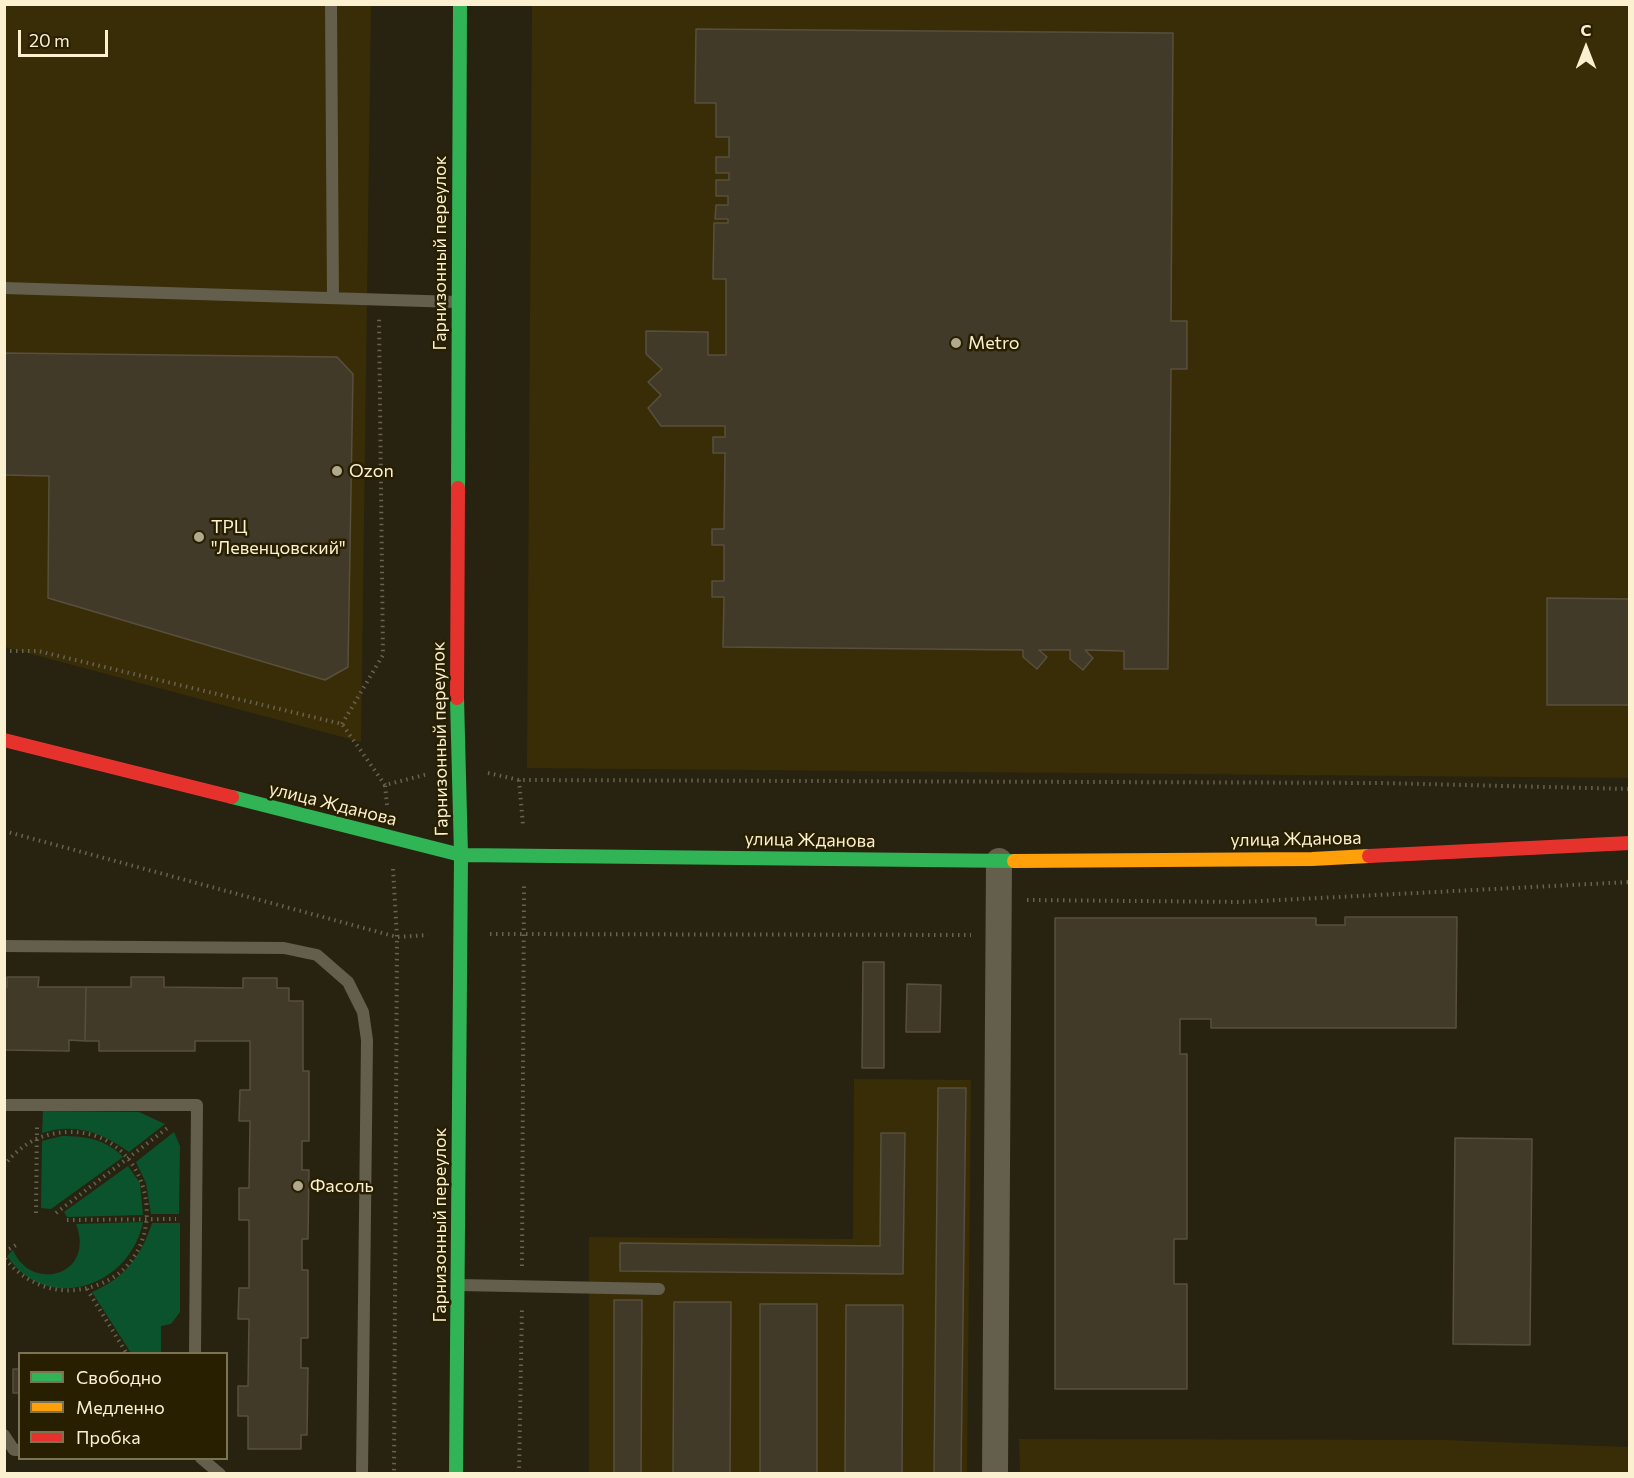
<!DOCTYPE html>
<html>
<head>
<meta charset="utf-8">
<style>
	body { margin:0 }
	#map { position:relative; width:1634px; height:1478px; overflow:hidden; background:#282310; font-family:Commissioner,sans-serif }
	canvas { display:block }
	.frame { position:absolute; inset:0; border:6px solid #fbf1d1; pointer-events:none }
	.legend { position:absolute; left:18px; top:1352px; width:210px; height:108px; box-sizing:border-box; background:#281f00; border:2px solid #7c7354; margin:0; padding:8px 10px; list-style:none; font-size:18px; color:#fbf1d1 }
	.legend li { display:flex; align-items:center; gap:12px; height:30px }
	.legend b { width:30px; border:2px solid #7c7354 }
	.north { position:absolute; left:1556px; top:18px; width:60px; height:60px; -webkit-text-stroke:4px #281f00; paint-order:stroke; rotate:0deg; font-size:16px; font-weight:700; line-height:24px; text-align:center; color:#fbf1d1 }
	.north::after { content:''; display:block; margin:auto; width:21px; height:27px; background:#fbf1d1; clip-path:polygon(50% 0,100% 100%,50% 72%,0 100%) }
	.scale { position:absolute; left:18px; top:30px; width:90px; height:27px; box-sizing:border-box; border:3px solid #fbf1d1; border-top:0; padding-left:8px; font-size:18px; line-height:21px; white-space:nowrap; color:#fbf1d1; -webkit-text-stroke:4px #281f00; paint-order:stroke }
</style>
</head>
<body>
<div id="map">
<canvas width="1634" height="1478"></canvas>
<div class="frame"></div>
<ul class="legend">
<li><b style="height:8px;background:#30b455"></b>Свободно</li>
<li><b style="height:8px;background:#ff9f0a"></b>Медленно</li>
<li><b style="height:8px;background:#e5322d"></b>Пробка</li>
</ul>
<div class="north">С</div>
<div class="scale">20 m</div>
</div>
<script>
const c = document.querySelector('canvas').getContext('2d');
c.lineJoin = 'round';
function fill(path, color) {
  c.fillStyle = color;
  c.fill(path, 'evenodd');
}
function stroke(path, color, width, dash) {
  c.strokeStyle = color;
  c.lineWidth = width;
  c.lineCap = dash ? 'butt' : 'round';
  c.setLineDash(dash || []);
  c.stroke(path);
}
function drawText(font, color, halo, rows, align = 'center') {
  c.font = font + ' Commissioner,sans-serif';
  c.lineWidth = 5;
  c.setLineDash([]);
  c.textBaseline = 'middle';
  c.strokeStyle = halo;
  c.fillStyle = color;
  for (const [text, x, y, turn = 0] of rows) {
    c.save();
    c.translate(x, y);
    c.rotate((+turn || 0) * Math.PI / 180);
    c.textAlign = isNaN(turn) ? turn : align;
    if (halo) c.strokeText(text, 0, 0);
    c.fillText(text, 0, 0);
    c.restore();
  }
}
fill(new Path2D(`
	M 4,5 L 371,5 L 361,742 L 5,647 Z
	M 532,5 L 1629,5 L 1629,778 L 527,768 Z
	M 854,1079 L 971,1080 L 967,1473 L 589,1474 L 589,1237 L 853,1239 Z
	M 1019,1439 L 1443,1440 L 1629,1447 L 1629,1473 L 1020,1473 Z`), '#382d07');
fill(new Path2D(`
	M 43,1111 L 139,1112 L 165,1124 L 129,1152 C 104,1133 74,1122 42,1133 Z
	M 174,1132 L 180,1146 L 179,1214 L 151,1214 L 146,1183 L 136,1162 Z
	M 62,1136 C 85,1136 106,1139 123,1157 L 51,1209 L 41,1208 L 42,1141 Z
	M 128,1166 L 140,1183 L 143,1215 L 67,1217 L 64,1212 Z
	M 143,1222 C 130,1287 47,1315 7,1256 L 13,1250 C 31,1293 96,1276 76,1224 Z
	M 152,1223 L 180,1223 L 180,1312 L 171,1324 L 161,1326 L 161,1353 L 131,1353 L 92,1292 C 124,1279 142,1255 152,1223 Z`), '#0b532c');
const building = new Path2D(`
	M 696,29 L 1173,33 L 1171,321 L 1187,321 L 1187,369 L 1171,369 L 1168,669 L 1124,669 L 1124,651 L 1085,650 L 1093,658 L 1083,670 L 1070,659 L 1070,650 L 1039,650 L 1047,657 L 1037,669 L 1023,657 L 1023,650 L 723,647 L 724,597 L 712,597 L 712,581 L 724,581 L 724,545 L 712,545 L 712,529 L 724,529 L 725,453 L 713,453 L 713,437 L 725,437 L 725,426 L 661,426 L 648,408 L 661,395 L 648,382 L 662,369 L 646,354 L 646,331 L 708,332 L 708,355 L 726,355 L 726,279 L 713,279 L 714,223 L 728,223 L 728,219 L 715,219 L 716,205 L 728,205 L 728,196 L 716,196 L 716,180 L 729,180 L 729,173 L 716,173 L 716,157 L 729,157 L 729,137 L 716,137 L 716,103 L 695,103 Z
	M 4,353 L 337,357 L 353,374 L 348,667 L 325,680 L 48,598 L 49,476 L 4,475 Z
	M 1547,598 L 1630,599 L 1630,705 L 1547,705 Z
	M 1345,917 L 1457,917 L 1456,1028 L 1211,1028 L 1211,1019 L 1180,1019 L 1180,1054 L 1187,1054 L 1187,1239 L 1174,1239 L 1174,1284 L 1187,1284 L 1187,1389 L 1055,1389 L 1055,918 L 1316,918 L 1316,925 L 1345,925 Z
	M 863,962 L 884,962 L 884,1068 L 862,1068 Z
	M 7,977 L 39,977 L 38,987 L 86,987 L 85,1041 L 69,1040 L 69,1051 L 4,1050 L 4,987 L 7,987 Z
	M 131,977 L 164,977 L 164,987 L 243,988 L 243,978 L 277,978 L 277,988 L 289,988 L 289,1001 L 303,1001 L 303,1071 L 309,1071 L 309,1141 L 302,1141 L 302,1170 L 309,1170 L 308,1239 L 302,1239 L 302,1270 L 308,1270 L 308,1338 L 301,1338 L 301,1368 L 308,1368 L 307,1435 L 301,1435 L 301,1449 L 248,1449 L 248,1416 L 238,1416 L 238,1386 L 248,1386 L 249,1319 L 238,1319 L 239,1288 L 249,1288 L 249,1220 L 239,1220 L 239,1188 L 249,1188 L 250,1121 L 239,1121 L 240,1090 L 250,1090 L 250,1041 L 195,1041 L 195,1051 L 99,1051 L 99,1041 L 85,1041 L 86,987 L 131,987 Z
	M 907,984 L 941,985 L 940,1032 L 906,1032 Z
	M 938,1088 L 966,1088 L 961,1474 L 934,1474 Z
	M 881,1133 L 905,1133 L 903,1274 L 620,1271 L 620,1243 L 880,1246 Z
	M 1455,1138 L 1532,1139 L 1530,1345 L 1453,1344 Z
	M 614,1300 L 642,1300 L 641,1474 L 614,1474 Z
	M 674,1302 L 731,1302 L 730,1474 L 673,1474 Z
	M 760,1304 L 817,1304 L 817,1474 L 760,1474 Z
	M 846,1305 L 903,1305 L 902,1474 L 845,1474 Z
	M 13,1369 L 20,1369 L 20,1393 L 13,1393 Z`);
fill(building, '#423a28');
stroke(building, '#584f3c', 1.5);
stroke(new Path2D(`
	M 4,651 L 38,651 L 342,724 L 385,785
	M 342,724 L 383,655 L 379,319
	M 488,773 L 519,780 L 1382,783 L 1630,789
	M 519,780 L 523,825
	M 387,805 L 385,785 L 428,774
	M 4,831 L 397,937 L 428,935
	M 393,869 L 397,937 L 394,1474
	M 1027,900 L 1241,902 L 1630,882
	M 490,934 L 971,935
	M 4,1166 C 17,1148 36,1136 57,1133 C 161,1118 184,1277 76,1290 C 49,1293 21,1280 4,1257
	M 36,1213 L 37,1126
	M 56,1213 L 170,1126
	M 67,1220 L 176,1219
	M 4,1252 L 16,1245
	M 522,1266 L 524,886
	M 87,1289 L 127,1354
	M 519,1474 L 522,1306`), '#676251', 4, [1.5, 4.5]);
stroke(new Path2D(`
	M 331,4 L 333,298
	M 4,288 L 457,302
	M 4,946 L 284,948 L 317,955 L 348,982 L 363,1012 L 367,1040 L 362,1474
	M 4,1105 L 197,1105 L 195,1354
	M 459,1285 L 659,1289
	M 4,1435 L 14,1450 L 20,1450
	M 201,1458 L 220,1474`), '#645e4c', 12);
stroke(new Path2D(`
	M 995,1474 L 999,861`), '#645e4c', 26);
stroke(new Path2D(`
	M 458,488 L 460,4
	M 232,797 L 461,855 L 1014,861
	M 456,1474 L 461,855 L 457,698`), '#30b455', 14);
stroke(new Path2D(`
	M 1014,861 L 1312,859 L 1369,856`), '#ff9f0a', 14);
stroke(new Path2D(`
	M 457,698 L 458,488
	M 4,740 L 232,797
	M 1369,856 L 1630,843`), '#e5322d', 14);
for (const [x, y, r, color] of [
	[956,343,6,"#b1a98d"],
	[337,471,6,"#b1a98d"],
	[199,537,6,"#b1a98d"],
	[298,1186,6,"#b1a98d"]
]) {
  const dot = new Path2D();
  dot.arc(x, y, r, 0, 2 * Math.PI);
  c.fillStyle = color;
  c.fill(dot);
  stroke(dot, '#281f00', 2);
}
drawText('18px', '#fbf1d1', '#281f00', [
	["Гарнизонный переулок",440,253,-90],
	["Гарнизонный переулок",440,739,-91],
	["улица Жданова",333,804,14],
	["улица Жданова",1296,839,-1],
	["улица Жданова",810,840,1],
	["Гарнизонный переулок",440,1225,-90]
]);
drawText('18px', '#fbf1d1', '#281f00', [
	["Metro",968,343],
	["Ozon",349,471],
	["ТРЦ",211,527],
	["\"Левенцовский\"",211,548],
	["Фасоль",310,1186]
], 'left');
</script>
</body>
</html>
